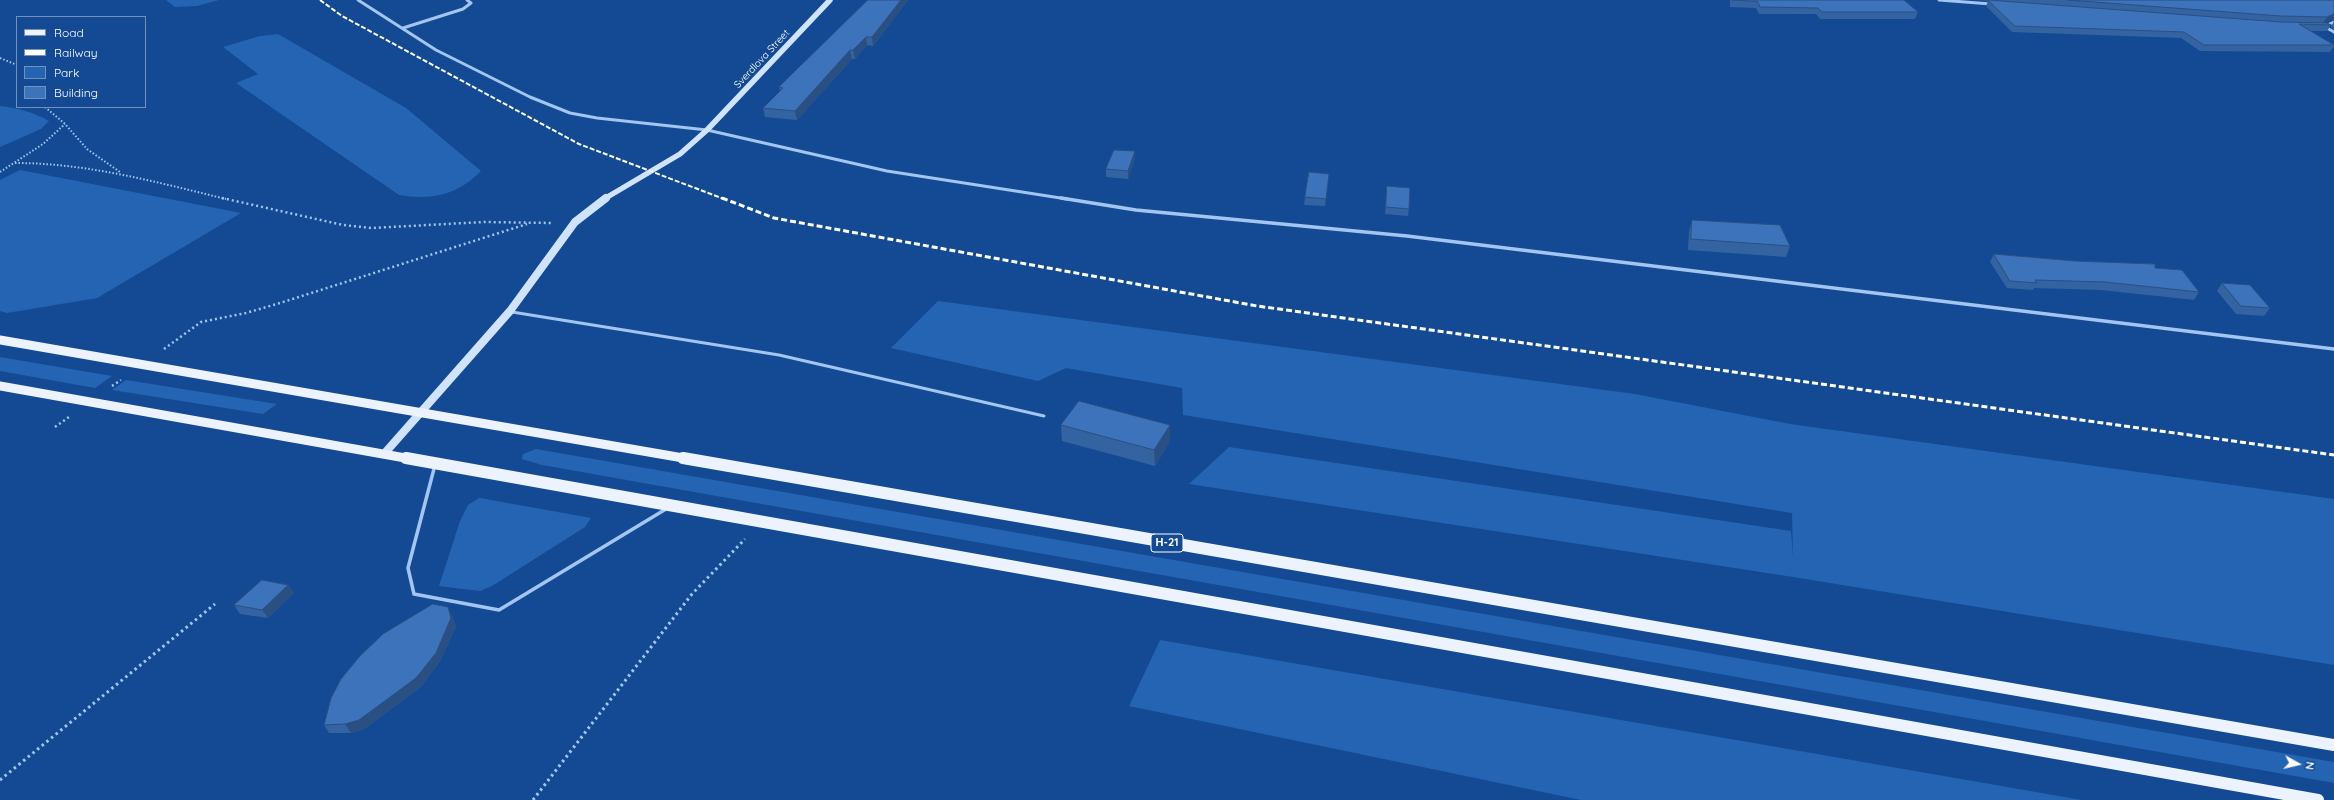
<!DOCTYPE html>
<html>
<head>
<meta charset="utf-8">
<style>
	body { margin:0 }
	#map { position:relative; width:2334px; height:800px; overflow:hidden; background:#134a93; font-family:Quicksand,sans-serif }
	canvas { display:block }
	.legend { position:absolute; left:16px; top:16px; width:130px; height:92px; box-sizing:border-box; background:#134a93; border:1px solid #7192be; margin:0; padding:5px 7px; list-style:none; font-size:12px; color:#fff }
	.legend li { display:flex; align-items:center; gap:8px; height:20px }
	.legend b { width:20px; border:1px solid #7192be }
	.north { position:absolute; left:2278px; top:744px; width:40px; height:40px; -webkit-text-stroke:3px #134a93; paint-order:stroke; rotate:98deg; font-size:11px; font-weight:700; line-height:16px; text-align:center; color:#fff }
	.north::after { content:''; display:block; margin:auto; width:14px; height:18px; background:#fff; clip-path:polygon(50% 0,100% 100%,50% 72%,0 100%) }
</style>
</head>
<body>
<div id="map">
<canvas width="2334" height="800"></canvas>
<ul class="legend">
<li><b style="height:5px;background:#ecf3ff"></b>Road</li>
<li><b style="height:5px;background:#fff"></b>Railway</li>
<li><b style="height:11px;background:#2564b2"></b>Park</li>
<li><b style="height:11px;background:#3c73bb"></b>Building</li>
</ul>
<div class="north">N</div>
</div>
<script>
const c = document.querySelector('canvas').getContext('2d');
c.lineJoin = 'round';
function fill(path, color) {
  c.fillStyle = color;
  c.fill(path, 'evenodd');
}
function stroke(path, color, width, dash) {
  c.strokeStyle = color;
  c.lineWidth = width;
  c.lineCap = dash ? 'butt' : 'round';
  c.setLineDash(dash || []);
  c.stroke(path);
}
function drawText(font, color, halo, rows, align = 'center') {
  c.font = font + ' Quicksand,sans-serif';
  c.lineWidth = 3;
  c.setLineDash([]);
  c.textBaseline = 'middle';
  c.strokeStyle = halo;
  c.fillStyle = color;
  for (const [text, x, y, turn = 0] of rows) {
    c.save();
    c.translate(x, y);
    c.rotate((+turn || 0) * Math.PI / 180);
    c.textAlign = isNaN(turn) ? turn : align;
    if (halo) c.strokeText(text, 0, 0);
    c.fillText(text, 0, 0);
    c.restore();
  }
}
fill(new Path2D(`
	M 166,0 L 219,0 L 197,6 L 175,7 Z
	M 278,34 L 406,108 L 481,171 C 456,196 432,200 399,195 L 236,83 L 258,74 L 223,47 L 260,36 Z
	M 0,106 C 18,108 33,112 49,121 L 41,129 L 0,147 Z
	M 20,170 L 241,213 L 97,298 L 7,313 L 0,311 L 0,180 Z
	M 938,301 L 1635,394 L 1790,424 L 2334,499 L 2334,665 L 1793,577 L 1189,484 L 1229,447 L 1791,531 L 1793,557 L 1792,513 L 1183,415 L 1182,388 L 1066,368 L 1038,381 L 891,348 Z
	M 0,357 L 112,376 L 95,388 L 0,371 Z
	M 126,380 L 277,404 L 263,414 L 112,390 Z
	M 536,449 L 2334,762 L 2334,783 L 542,465 L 522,459 L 523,454 Z
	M 479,498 L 480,498 L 591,518 L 585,527 L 492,586 L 480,591 L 439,586 L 460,521 L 468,505 Z
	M 1160,640 L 2082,800 L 1581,800 L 1129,706 Z`), '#2564b2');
stroke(new Path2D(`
	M 0,58 L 17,65
	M 45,107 L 65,124 L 87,149 L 120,172
	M 15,163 C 87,163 156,182 226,199
	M 0,172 L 43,144 L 65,124`), '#a2c5f2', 2, [1.5, 2]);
stroke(new Path2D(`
	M 222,198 L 343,225 L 372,228 L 484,222 L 553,223
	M 164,349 L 201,322 L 246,313 L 280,303 L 527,224
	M 112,386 L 121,380
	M 55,427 L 69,417`), '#a2c5f2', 2.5, [2, 3]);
stroke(new Path2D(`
	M 0,780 L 215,604
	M 533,800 L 692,594 L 745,539`), '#a2c5f2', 3, [2.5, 3.5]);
stroke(new Path2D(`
	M 512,312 L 779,355 L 1044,416`), '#a2c5f2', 3);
stroke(new Path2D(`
	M 435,465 L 408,568 L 414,594 L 499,610 L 666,509`), '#a2c5f2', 3.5);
stroke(new Path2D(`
	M 358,0 L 436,50 L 530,97 L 570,113 L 597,118 L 707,130 L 887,171 L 1067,199
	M 1939,0 L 1991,4
	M 2325,26 L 2334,22
	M 2325,27 L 2334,32
	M 403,28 L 463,9 L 471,3 L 467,0`), '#a2c5f2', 3);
stroke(new Path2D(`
	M 1061,198 L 1136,210 L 1407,236 L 2334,349`), '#a2c5f2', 3.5);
stroke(new Path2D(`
	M 604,199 L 680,154 L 707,130 L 830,0`), '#d0e3fc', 5.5);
stroke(new Path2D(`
	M 384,454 L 510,311 L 575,222 L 606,198`), '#d0e3fc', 8);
stroke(new Path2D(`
	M 0,340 L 689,459
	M 0,386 L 411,459`), '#ecf3ff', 9);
stroke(new Path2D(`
	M 406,458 L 2318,800
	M 683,458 L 2334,745`), '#ecf3ff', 12);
stroke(new Path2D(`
	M 320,0 L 342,16 L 579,144 L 724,199`), '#fff', 2, [5, 2]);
stroke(new Path2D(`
	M 722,198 L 774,218 L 1257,306 L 2334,455`), '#fff', 3, [6, 3]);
fill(new Path2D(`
	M 868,0 L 908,0 L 873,46 L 867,45 L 855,59 L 852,59 L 797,120 L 765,117 L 763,108 L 780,91 L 779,87 Z
	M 1730,0 L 1904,0 L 1918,12 L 1915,19 L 1820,19 L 1816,14 L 1759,14 L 1756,8 L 1730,7 Z
	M 1980,0 L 2334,0 L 2325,22 L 2331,25 L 2327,31 L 2310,31 L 2334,45 L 2334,46 L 2330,52 L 2200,51 L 2181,38 L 2012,32 L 1986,6 L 1988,1 Z
	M 2334,21 L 2334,29 L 2331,27 Z
	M 1135,151 L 1135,158 L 1128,179 L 1106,177 L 1106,169 Z
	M 1329,174 L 1325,206 L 1304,205 L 1305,197 Z
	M 1387,186 L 1409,209 L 1408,216 L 1385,214 Z
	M 1692,220 L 1790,246 L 1786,257 L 1688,250 L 1689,231 Z
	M 1994,254 L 2155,268 L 2199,292 L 2194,300 L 2101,290 L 2034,288 L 2033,290 L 2007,288 L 1990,262 Z
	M 2222,283 L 2270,308 L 2264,316 L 2236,314 L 2217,291 Z
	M 1061,425 L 1170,425 L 1170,441 L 1155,466 L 1062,441 Z
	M 288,585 L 294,593 L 268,618 L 240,614 L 234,605 Z
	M 452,615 L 456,627 L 440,661 L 421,687 L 364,729 L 351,733 L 329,733 L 324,725 Z`), '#3463a1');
fill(new Path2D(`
	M 901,0 L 908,0 L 873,46 L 872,37 Z
	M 2334,14 L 2334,19 L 2323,23 L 2327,17 Z
	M 866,37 L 867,45 L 855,59 L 853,50 Z
	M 850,50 L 852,59 L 797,120 L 795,111 Z
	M 1135,151 L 1135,158 L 1128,179 L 1128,171 Z
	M 1170,425 L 1170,441 L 1155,466 L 1154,450 Z
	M 288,585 L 294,593 L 268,618 L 262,610 Z
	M 448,607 L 452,615 L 456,627 L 440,661 L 421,687 L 364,729 L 351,733 L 345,724 Z`), '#2a5083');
const building = new Path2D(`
	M 868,0 L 901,0 L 872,37 L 866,37 L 853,50 L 850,50 L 795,111 L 763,108 L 783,88 L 779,87 Z
	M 1732,0 L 1904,0 L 1918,12 L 1822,12 L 1818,8 L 1760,7 L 1758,2 Z
	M 1988,0 L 2281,22 L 2327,23 L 2331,25 L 2299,24 L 2334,45 L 2204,45 L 2184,32 L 2015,26 Z
	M 2068,0 L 2334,0 L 2334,14 L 2327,17 L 2281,16 Z
	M 1114,150 L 1135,151 L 1128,171 L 1106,169 Z
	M 1309,172 L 1329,174 L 1326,199 L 1305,197 Z
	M 1387,186 L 1410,188 L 1409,209 L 1386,207 Z
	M 1692,220 L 1780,225 L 1790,246 L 1691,239 Z
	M 1994,254 L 2075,261 L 2155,264 L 2155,268 L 2182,270 L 2199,292 L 2105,282 L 2035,280 L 2037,283 L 2010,281 Z
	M 2222,283 L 2250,285 L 2270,308 L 2241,306 Z
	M 1079,401 L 1170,425 L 1154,450 L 1061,425 Z
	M 262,580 L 288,585 L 262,610 L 234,605 Z
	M 433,604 L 448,607 L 451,618 L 436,653 L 416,678 L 359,720 L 345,724 L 324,725 L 331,698 L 341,679 L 360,656 L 383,634 Z`);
fill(building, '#3c73bb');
stroke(building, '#2a5083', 1);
drawText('10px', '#fff', '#134a93', [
	["Sverdlova Street",762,59,-47]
]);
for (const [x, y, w] of [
	[1167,543,32]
]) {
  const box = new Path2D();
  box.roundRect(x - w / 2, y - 9, w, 18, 3);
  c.fillStyle = '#134a93';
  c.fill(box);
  stroke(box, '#fff', 1);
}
drawText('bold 11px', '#fff', null, [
	["Н-21",1167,543]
]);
</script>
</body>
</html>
